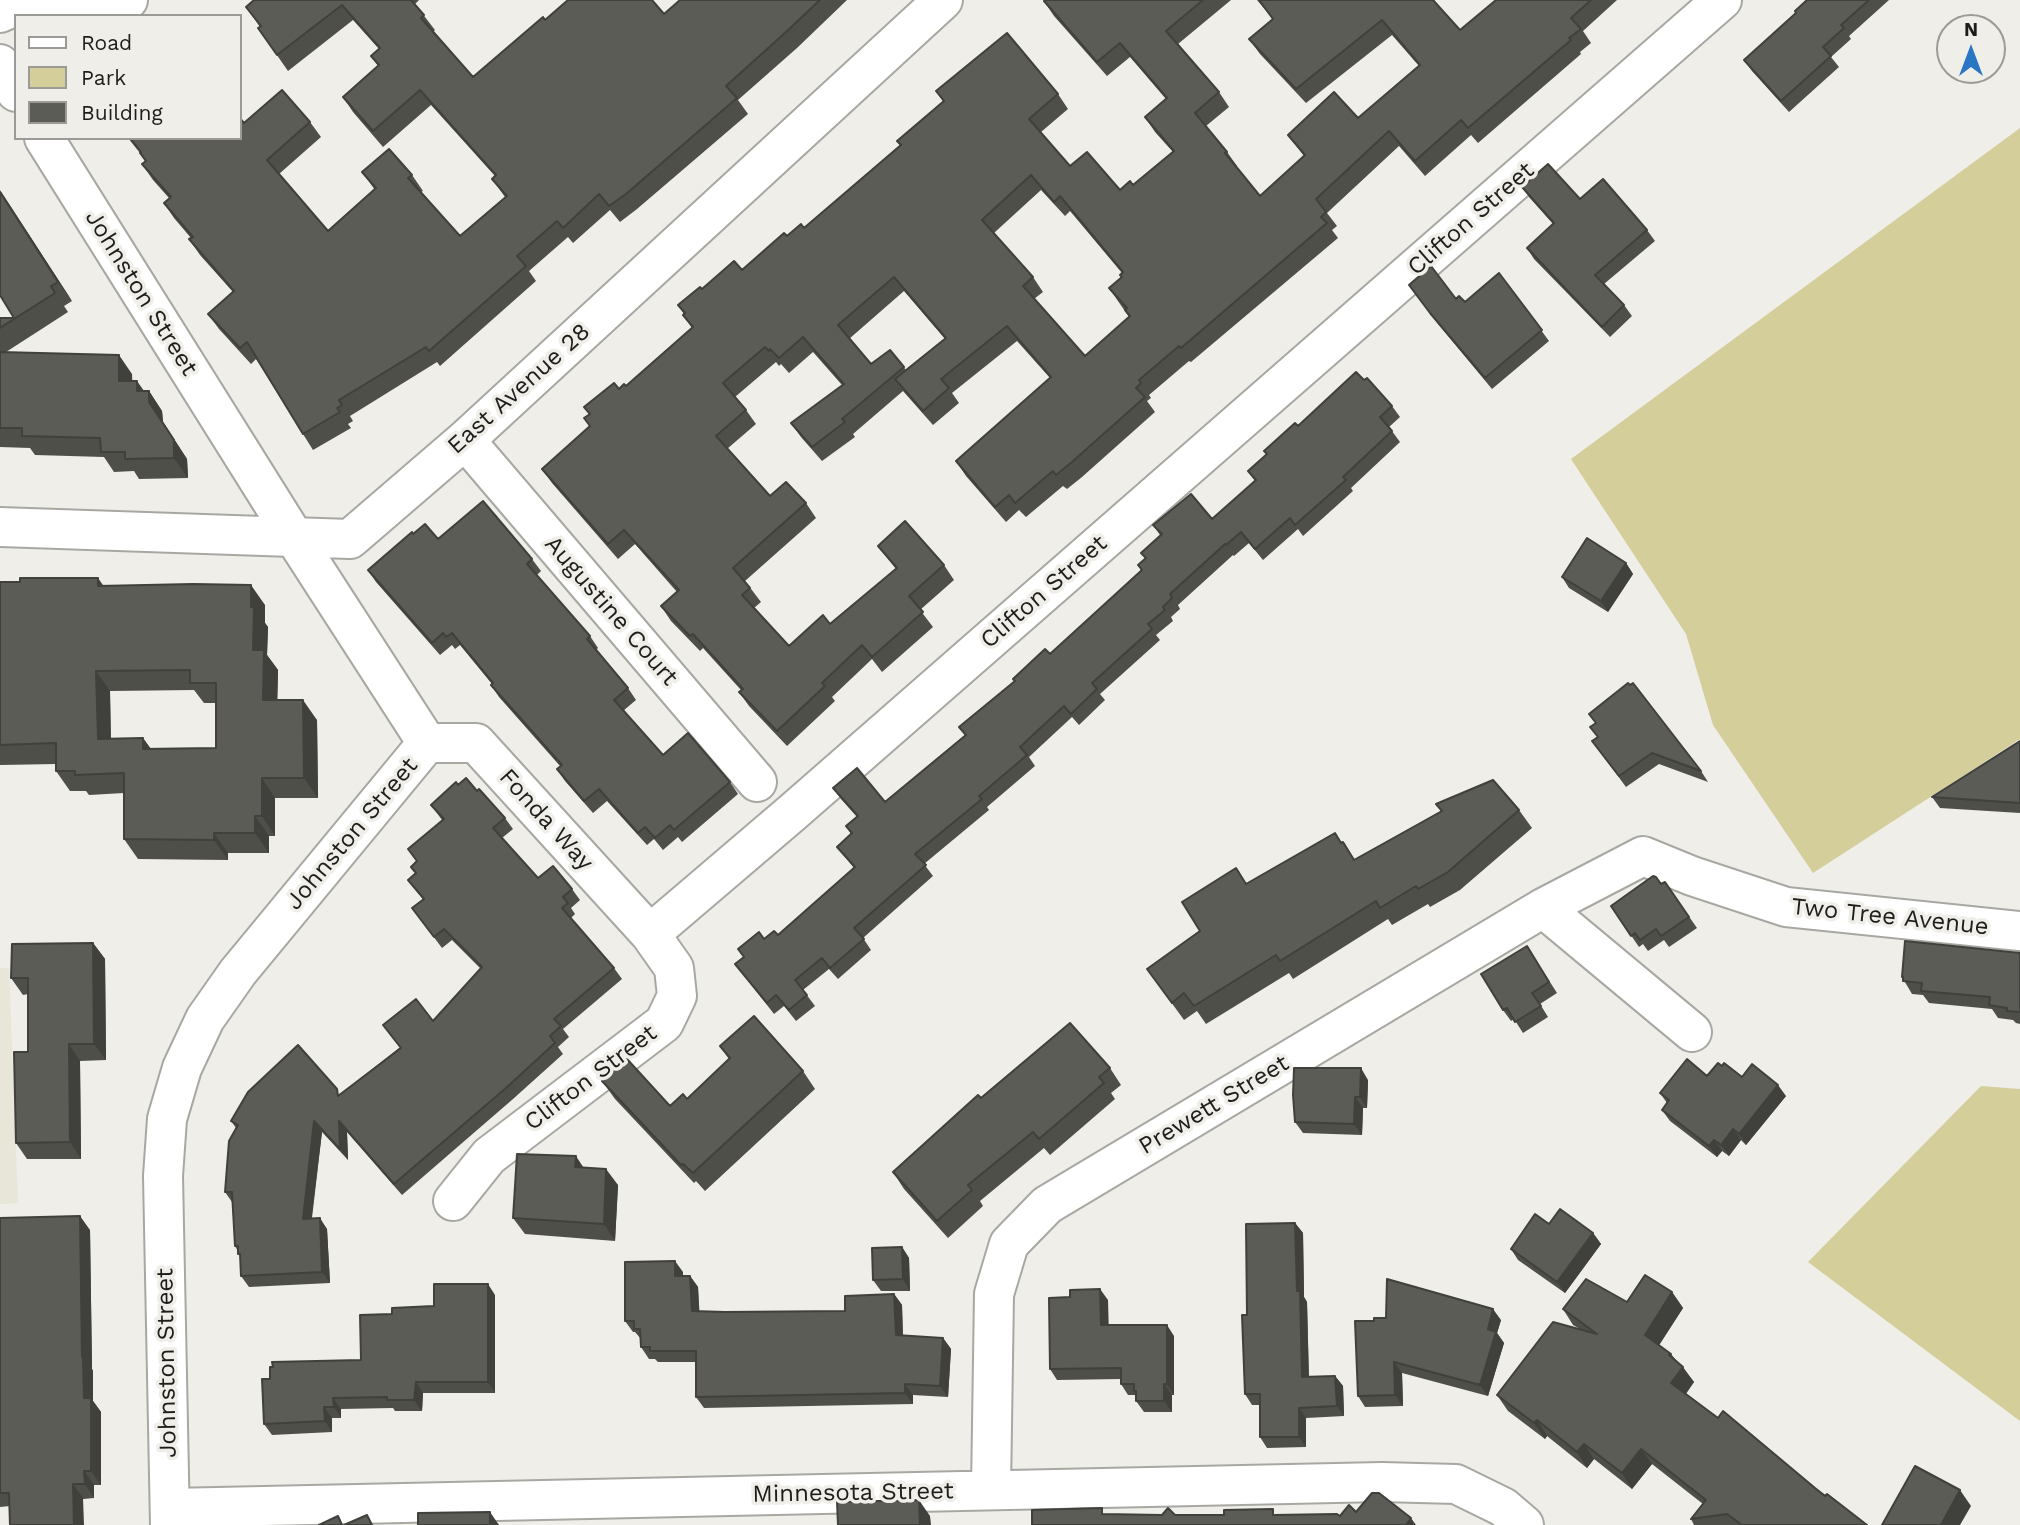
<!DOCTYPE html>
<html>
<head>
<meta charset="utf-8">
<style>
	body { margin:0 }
	#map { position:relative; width:2020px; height:1525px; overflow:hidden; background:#efeee8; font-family:"Work Sans",sans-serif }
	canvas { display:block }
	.legend { position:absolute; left:14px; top:14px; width:228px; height:126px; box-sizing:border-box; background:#efeee8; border:2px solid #9b9a96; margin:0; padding:9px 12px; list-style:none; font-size:21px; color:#1e1d1b }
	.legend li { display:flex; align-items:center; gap:14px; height:35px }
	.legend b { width:35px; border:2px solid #9b9a96 }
	.north { position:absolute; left:1936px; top:14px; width:70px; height:70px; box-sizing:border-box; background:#efeee8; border:2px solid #9b9a96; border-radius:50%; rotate:0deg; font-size:19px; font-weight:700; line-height:28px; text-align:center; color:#1e1d1b }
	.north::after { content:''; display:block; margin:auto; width:24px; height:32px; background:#2976c5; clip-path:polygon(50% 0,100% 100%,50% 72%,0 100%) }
</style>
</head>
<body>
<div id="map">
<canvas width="2020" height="1525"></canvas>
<ul class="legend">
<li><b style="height:9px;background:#fff"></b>Road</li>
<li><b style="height:19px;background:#d4ce9b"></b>Park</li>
<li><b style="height:19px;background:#5c5c56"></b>Building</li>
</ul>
<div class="north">N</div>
</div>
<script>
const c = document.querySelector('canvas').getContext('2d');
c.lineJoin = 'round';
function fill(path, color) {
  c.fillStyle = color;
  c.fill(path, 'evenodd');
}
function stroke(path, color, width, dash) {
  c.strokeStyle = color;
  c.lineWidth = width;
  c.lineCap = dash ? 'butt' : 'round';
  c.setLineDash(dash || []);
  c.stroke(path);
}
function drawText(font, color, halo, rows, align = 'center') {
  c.font = font + ' "Work Sans",sans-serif';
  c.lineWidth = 7;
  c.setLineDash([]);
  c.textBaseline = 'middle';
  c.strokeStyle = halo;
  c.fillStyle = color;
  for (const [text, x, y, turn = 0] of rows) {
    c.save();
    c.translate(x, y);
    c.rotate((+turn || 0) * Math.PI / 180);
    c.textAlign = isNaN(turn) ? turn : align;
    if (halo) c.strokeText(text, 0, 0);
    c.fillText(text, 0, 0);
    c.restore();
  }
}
fill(new Path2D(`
	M 0,968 L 9,968 L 18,1203 L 0,1204 Z`), '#e7e6d8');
fill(new Path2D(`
	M 2020,128 L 2020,739 L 1813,873 L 1713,725 L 1686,634 L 1571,459 Z
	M 1981,1086 L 2020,1089 L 2020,1421 L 1808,1262 Z`), '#d4ce9b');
const minor = new Path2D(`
	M 0,13 L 18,5 L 128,0
	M 0,64 L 16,92
	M 44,138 L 294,537 L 427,743 L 238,972 L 205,1019 L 182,1068 L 167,1119 L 163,1176 L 170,1525
	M 465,440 L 757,782
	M 0,527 L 350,539 L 465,440 L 943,0
	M 427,743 L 476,743 L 650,934 L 674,968 L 677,996 L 664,1023 L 489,1156 L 453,1201
	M 1543,908 L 1692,1032
	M 650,934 L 793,812 L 1722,0
	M 991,1490 L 994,1294 L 1009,1244 L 1047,1205 L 1543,908 L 1643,856 L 1692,876 L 1786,907 L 2020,931
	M 170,1508 L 1382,1482 L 1456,1484 L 1503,1507 L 1524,1525`);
stroke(minor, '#a8a8a2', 42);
stroke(minor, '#fff', 38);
fill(new Path2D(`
	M 254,0 L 419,0 L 415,4 L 435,30 L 433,32 L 473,77 L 545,20 L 664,14 L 680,0 L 847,0 L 797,48 L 738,100 L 748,114 L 637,209 L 620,222 L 610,210 L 573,243 L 568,237 L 529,271 L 536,281 L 440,366 L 437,362 L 350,416 L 353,421 L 348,424 L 351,428 L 313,450 L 303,434 L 256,359 L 251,364 L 219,329 L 208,314 L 233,292 L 200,255 L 189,239 L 191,238 L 174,218 L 164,203 L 169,198 L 153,180 L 142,164 L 145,161 L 140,153 L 128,138 L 240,138 L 244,123 L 310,122 L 321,137 L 279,174 L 328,231 L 375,190 L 362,172 L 412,175 L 423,191 L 421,192 L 460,236 L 505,197 L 492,179 L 495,176 L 431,105 L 383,147 L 353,112 L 343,97 L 378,66 L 371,56 L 379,49 L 353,20 L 288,71 L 258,28 L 260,27 L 246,7 Z
	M 1046,0 L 1231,0 L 1178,44 L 1219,92 L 1229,107 L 1206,126 L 1227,152 L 1237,166 L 1236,167 L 1260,196 L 1304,156 L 1288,135 L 1358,118 L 1419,66 L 1392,35 L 1306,103 L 1260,54 L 1249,39 L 1273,19 L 1257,0 L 1435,0 L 1434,1 L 1460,30 L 1496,0 L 1617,0 L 1583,31 L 1591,43 L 1580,52 L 1581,54 L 1478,143 L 1471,135 L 1425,176 L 1399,146 L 1327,213 L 1337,226 L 1332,230 L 1338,238 L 1191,362 L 1189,361 L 1149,395 L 1151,398 L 1147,401 L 1155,412 L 1082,477 L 1067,489 L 1063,486 L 1026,517 L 1019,510 L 1006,522 L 966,476 L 956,461 L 1050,378 L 1017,341 L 952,393 L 959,403 L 933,425 L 903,391 L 853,434 L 855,437 L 822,461 L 801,437 L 791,423 L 842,385 L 813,352 L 789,373 L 781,364 L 779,366 L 776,362 L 735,397 L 746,410 L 756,424 L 727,449 L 770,496 L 806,503 L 816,518 L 745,581 L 761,602 L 754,608 L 789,646 L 830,624 L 896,569 L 878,546 L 944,565 L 954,580 L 920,610 L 933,627 L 882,672 L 872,659 L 832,697 L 835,701 L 787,746 L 749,706 L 739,692 L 741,690 L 703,648 L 700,651 L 671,621 L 661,606 L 677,592 L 635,544 L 618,559 L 552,483 L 542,469 L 590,426 L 584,418 L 589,414 L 584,407 L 626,386 L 692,328 L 683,315 L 684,314 L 678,305 L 702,289 L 742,270 L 787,236 L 804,228 L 900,145 L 897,141 L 943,101 L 936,91 L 1058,94 L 1068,109 L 1041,132 L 1070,166 L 1120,190 L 1133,185 L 1173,152 L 1155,132 L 1145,117 L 1166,99 L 1130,57 L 1107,76 L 1054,16 L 1044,1 ZM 1041,190 L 1065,216 L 1070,211 L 1122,273 L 1122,277 L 1109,288 L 1129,317 L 1085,356 L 1034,299 L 1043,292 L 1033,277 L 994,233 ZM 904,291 L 945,339 L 906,370 L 890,350 L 871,364 L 849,339 Z
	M 1807,0 L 1889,0 L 1849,36 L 1851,39 L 1831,57 L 1839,67 L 1789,112 L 1752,71 L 1744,60 L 1796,13 Z
	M 1522,187 L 1580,199 L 1647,230 L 1655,241 L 1604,284 L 1624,305 L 1632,316 L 1610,337 L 1534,259 L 1527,248 L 1553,224 L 1529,197 Z
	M 0,190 L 72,301 L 64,306 L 68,312 L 6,352 L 132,374 L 132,381 L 144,391 L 149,391 L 162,411 L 163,422 L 187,459 L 188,478 L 139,479 L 134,471 L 114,472 L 104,457 L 35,455 L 30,448 L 0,447 L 0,318 L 14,318 Z
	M 1499,273 L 1549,341 L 1492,389 L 1438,324 L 1409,285 L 1456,299 L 1465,302 Z
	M 1364,380 L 1392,406 L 1400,417 L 1389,427 L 1400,442 L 1351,488 L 1353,491 L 1303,536 L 1298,529 L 1263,560 L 1249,543 L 1234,556 L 1233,555 L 1178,605 L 1180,609 L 1171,617 L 1173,621 L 1156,635 L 1160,640 L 1100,694 L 1105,700 L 1079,725 L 1072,717 L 1029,757 L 1035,766 L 987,807 L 989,810 L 924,864 L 933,876 L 863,938 L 871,950 L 838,979 L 829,969 L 803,990 L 815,1006 L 796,1021 L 784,1006 L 774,1014 L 735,964 L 744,957 L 738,949 L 764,939 L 778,935 L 854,868 L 837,847 L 851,834 L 846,826 L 857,817 L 841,799 L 833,788 L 885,802 L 965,735 L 959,727 L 1050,654 L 1141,570 L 1138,565 L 1145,558 L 1141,553 L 1160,535 L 1153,525 L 1212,519 L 1255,481 L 1248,471 L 1267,454 L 1264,451 Z
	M 413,534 L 532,559 L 541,571 L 537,575 L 590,636 L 598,648 L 596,650 L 628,688 L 636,700 L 623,711 L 663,755 L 730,782 L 738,794 L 682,842 L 678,837 L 663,850 L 654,839 L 647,845 L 607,801 L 593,813 L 565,781 L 557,769 L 560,766 L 499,697 L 491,685 L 492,684 L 460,645 L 455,649 L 452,645 L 440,655 L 376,582 L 368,570 Z
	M 1626,563 L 1633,574 L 1608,612 L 1569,588 L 1562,577 Z
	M 0,582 L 104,586 L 265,605 L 265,623 L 268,627 L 267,655 L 278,670 L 277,700 L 317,720 L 318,798 L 275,798 L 275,836 L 269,836 L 269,853 L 228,853 L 228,860 L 138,859 L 124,839 L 124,793 L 89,795 L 86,791 L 70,791 L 56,771 L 56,764 L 0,765 ZM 194,690 L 204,703 L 216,703 L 216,748 L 151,749 L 143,738 L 111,738 L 110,691 Z
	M 1590,727 L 1701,771 L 1708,782 L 1659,764 L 1626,787 L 1592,741 L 1598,737 Z
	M 2020,741 L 2020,813 L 1940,808 L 1932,797 Z
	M 458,785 L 505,818 L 513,829 L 502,838 L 538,878 L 572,889 L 580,900 L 571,908 L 575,914 L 571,918 L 614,968 L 622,979 L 563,1029 L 569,1037 L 558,1047 L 563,1054 L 513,1099 L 402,1195 L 347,1132 L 348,1160 L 322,1132 L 312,1218 L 327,1229 L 330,1283 L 249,1287 L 241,1276 L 241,1257 L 235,1246 L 232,1202 L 225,1192 L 236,1128 L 231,1121 L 341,1094 L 433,1021 L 481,969 L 452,940 L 442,948 L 412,908 L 423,899 L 408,880 L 416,873 L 411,867 L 417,862 L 408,849 L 442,820 L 431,805 Z
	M 1436,804 L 1519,810 L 1532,828 L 1460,890 L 1430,907 L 1428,904 L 1392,925 L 1388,919 L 1293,979 L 1289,973 L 1206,1024 L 1197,1011 L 1184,1020 L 1147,969 L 1200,931 L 1236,868 L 1246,884 L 1343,842 L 1355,860 L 1441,811 Z
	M 1665,882 L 1697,928 L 1669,947 L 1664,940 L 1648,951 L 1643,944 L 1639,947 L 1611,906 Z
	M 93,943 L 105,959 L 106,1060 L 80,1061 L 81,1159 L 27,1159 L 16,1143 L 28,1052 L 28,994 L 23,995 L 11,978 Z
	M 1527,946 L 1557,993 L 1540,1004 L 1548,1017 L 1523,1033 L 1514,1019 L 1511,1021 L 1503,1010 Z
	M 2020,953 L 2020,1024 L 2016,1023 L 2013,1020 L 1998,1018 L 1992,1009 L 1929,1003 L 1923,995 L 1912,994 L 1902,977 Z
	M 720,1046 L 803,1071 L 815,1089 L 705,1191 L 696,1181 L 694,1183 L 615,1099 L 602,1081 L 670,1106 L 687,1099 L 729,1059 Z
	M 1110,1068 L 1121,1085 L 1111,1093 L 1115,1099 L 1050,1155 L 1044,1148 L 980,1201 L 983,1206 L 948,1238 L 904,1189 L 893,1172 L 981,1098 Z
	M 1707,1076 L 1742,1077 L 1786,1096 L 1746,1145 L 1741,1140 L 1729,1156 L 1722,1151 L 1717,1157 L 1670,1121 L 1662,1110 L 1667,1103 L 1660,1093 Z
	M 1368,1080 L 1367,1108 L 1363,1108 L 1362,1135 L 1303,1133 L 1295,1122 Z
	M 583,1167 L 618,1185 L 615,1241 L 525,1234 L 513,1218 Z
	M 0,1218 L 90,1230 L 92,1369 L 93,1371 L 93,1401 L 101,1412 L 101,1485 L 94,1485 L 94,1498 L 0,1507 Z
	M 1295,1223 L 1303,1233 L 1304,1297 L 1307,1302 L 1309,1377 L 1335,1376 L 1343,1386 L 1344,1416 L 1306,1418 L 1306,1447 L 1267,1448 L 1260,1437 L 1260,1405 L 1252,1405 L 1245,1394 L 1247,1315 Z
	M 1593,1233 L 1601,1244 L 1565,1293 L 1518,1260 L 1511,1249 Z
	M 902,1247 L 909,1258 L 910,1291 L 881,1291 L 873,1280 Z
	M 683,1272 L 683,1276 L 690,1276 L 698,1287 L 699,1311 L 725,1312 L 845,1311 L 894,1294 L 902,1305 L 903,1335 L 943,1338 L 951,1349 L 948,1397 L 913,1395 L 913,1404 L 704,1408 L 696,1397 L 696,1362 L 658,1362 L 655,1359 L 649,1359 L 641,1347 L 641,1339 L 635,1332 L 633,1332 L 625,1321 Z
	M 1672,1292 L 1683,1308 L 1659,1345 L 1671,1354 L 1694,1382 L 1686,1394 L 1718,1418 L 1867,1525 L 1694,1525 L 1691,1519 L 1703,1504 L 1652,1464 L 1632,1489 L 1594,1459 L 1587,1468 L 1547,1436 L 1545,1439 L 1508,1411 L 1497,1395 L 1580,1329 L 1573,1325 L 1563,1309 L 1627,1302 Z
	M 495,1295 L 495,1393 L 423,1393 L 422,1411 L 395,1411 L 393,1408 L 341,1409 L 341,1418 L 332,1418 L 332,1432 L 272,1435 L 264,1424 L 270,1379 L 361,1360 L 392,1314 Z
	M 1108,1300 L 1108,1325 L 1174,1336 L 1174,1395 L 1172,1395 L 1172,1412 L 1144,1412 L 1136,1401 L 1136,1395 L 1128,1395 L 1121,1384 L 1121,1379 L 1057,1380 L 1050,1369 Z
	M 1501,1320 L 1497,1333 L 1504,1343 L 1488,1396 L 1402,1373 L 1403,1406 L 1365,1407 L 1358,1396 L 1355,1321 Z`), '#4f4f4a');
fill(new Path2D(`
	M 0,190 L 72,301 L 58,282 Z
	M 119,355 L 132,374 L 133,401 L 119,381 Z
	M 137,381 L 149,398 L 149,391 L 162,411 L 163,422 L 187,459 L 188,478 L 174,458 L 137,391 Z
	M 1626,563 L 1633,574 L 1608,612 L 1601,601 Z
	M 98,578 L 112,598 L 98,586 Z
	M 251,585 L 265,605 L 265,623 L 268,627 L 267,655 L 278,670 L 277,720 L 263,700 L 253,650 Z
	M 96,671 L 110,691 L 111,759 L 98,739 Z
	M 303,700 L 317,720 L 318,798 L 304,778 Z
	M 143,738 L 157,758 L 143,749 Z
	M 262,778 L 275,798 L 275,836 L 262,816 Z
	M 255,816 L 269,836 L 269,853 L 255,833 Z
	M 214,833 L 228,853 L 228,860 L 214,840 Z
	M 93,943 L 105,959 L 106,1060 L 94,1044 Z
	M 69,1044 L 80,1061 L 81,1159 L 70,1142 Z
	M 1361,1068 L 1368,1080 L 1367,1108 L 1360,1097 Z
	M 1778,1085 L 1786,1096 L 1746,1145 L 1739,1134 Z
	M 1355,1097 L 1363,1108 L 1362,1135 L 1354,1124 Z
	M 314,1121 L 322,1132 L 310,1230 L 303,1219 Z
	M 339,1121 L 347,1132 L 348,1160 L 340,1149 Z
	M 1733,1129 L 1741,1140 L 1729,1156 L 1721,1145 Z
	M 1714,1140 L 1722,1151 L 1717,1157 L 1709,1146 Z
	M 576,1156 L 587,1173 L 575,1167 Z
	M 606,1169 L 618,1185 L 615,1241 L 604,1224 Z
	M 80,1216 L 90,1230 L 92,1369 L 93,1371 L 93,1401 L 101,1412 L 101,1485 L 91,1471 L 84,1398 L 82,1357 Z
	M 320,1218 L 327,1229 L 330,1283 L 322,1272 Z
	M 1295,1223 L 1303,1233 L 1304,1297 L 1307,1302 L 1309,1387 L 1302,1377 L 1297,1291 Z
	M 1593,1233 L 1601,1244 L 1565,1293 L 1557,1282 Z
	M 902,1247 L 909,1258 L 910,1291 L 903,1279 Z
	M 675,1261 L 683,1272 L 683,1287 L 675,1276 Z
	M 690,1276 L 698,1287 L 700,1322 L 692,1311 Z
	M 488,1284 L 495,1295 L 495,1393 L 488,1382 Z
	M 1100,1289 L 1108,1300 L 1109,1336 L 1101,1325 Z
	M 1672,1292 L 1683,1308 L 1656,1350 L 1645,1335 Z
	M 894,1294 L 902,1305 L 903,1346 L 896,1335 Z
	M 1493,1309 L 1501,1320 L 1497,1333 L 1504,1343 L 1488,1396 L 1480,1385 L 1488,1329 Z
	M 1167,1325 L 1174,1336 L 1174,1395 L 1167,1384 Z
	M 943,1338 L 951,1349 L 948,1397 L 940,1386 Z
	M 1394,1362 L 1402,1373 L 1403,1406 L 1395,1395 Z
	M 1683,1367 L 1694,1382 L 1682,1398 L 1671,1383 Z
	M 1335,1376 L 1343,1386 L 1344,1416 L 1337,1406 Z
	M 416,1382 L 423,1393 L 422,1411 L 414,1400 Z
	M 905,1384 L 913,1395 L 913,1404 L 905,1393 Z
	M 1164,1384 L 1172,1395 L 1172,1412 L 1164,1401 Z
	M 333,1398 L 341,1409 L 341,1418 L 334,1407 Z
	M 324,1407 L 332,1418 L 332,1432 L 325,1421 Z
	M 1299,1408 L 1306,1418 L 1306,1447 L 1299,1437 Z
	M 1537,1420 L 1547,1436 L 1545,1439 L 1534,1423 Z
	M 1584,1444 L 1594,1459 L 1587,1468 L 1577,1452 Z
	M 1641,1449 L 1652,1464 L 1632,1489 L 1622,1473 Z
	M 84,1471 L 94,1485 L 94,1498 L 85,1484 Z
	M 73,1484 L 83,1498 L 84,1525 L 74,1525 Z
	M 1960,1490 L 1971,1506 L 1960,1525 L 1941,1525 Z
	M 919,1500 L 930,1516 L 931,1525 L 920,1525 Z
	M 490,1512 L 499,1525 L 490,1525 Z
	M 1411,1518 L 1416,1525 L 1406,1525 Z`), '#40403c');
const building = new Path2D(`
	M 254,0 L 411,0 L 424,15 L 421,18 L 473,77 L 543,17 L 545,20 L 568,0 L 652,0 L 664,14 L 680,0 L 820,0 L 786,32 L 726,86 L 737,98 L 626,194 L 609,206 L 599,194 L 563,228 L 557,221 L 517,256 L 526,266 L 429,351 L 426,347 L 339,400 L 342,405 L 337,408 L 340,412 L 303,434 L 247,342 L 240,348 L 208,314 L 234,291 L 189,239 L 193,237 L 164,203 L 171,197 L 142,164 L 146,161 L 140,153 L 141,152 L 130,138 L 240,138 L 240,118 L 244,123 L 282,90 L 310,122 L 267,160 L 328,231 L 376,188 L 362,172 L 389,149 L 412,175 L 408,178 L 460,236 L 507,196 L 492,179 L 496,175 L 420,90 L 373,131 L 343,97 L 379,65 L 371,56 L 380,48 L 342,5 L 277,55 L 258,28 L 261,26 L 246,7 Z
	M 1046,0 L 1203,0 L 1166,31 L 1219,92 L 1195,113 L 1227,152 L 1225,153 L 1260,196 L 1305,155 L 1288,135 L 1334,92 L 1358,118 L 1420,65 L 1382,20 L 1296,89 L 1249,39 L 1273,19 L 1259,0 L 1433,0 L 1460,30 L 1496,0 L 1591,0 L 1571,18 L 1581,29 L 1569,38 L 1571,40 L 1468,128 L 1461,120 L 1415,161 L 1389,131 L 1316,199 L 1326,212 L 1321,217 L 1327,223 L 1181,348 L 1179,346 L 1139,380 L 1141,383 L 1136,388 L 1145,397 L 1072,462 L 1056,475 L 1053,471 L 1015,503 L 1009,495 L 995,507 L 956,461 L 1051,377 L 1007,326 L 941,379 L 949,388 L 923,411 L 895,379 L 946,338 L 894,277 L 838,325 L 871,364 L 890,350 L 904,367 L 842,419 L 845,422 L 812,447 L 791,423 L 844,384 L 803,337 L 779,358 L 770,349 L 769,351 L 765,347 L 723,383 L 746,410 L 716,436 L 770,496 L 786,482 L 806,503 L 733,568 L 750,588 L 742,595 L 789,646 L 823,615 L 830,624 L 897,568 L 878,546 L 905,521 L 944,565 L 909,596 L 923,612 L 872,657 L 862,645 L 822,683 L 825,686 L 777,731 L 739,692 L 743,689 L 693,634 L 690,636 L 661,606 L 679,590 L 624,530 L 608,544 L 542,469 L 590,426 L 584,418 L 590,414 L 584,407 L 614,383 L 619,389 L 624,384 L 626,386 L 693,327 L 683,315 L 685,313 L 678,305 L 700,287 L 702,289 L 734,261 L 742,270 L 784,233 L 787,236 L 801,224 L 804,228 L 901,145 L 897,141 L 944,101 L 936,91 L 1007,33 L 1058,94 L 1029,119 L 1070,166 L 1087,152 L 1120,190 L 1130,181 L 1133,185 L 1174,151 L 1145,117 L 1167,98 L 1120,43 L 1097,62 L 1044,1 ZM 1031,175 L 1054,202 L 1060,196 L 1123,272 L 1120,275 L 1122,277 L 1109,288 L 1127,308 L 1125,310 L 1130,316 L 1085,356 L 1023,286 L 1033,277 L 982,220 Z
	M 1807,0 L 1869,0 L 1841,25 L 1844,28 L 1823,47 L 1831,56 L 1781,101 L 1744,60 L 1796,13 L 1795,11 Z
	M 1548,164 L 1580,199 L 1603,179 L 1647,230 L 1595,275 L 1624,305 L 1602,327 L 1527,248 L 1554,223 L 1522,187 Z
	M 0,192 L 58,282 L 51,286 L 55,293 L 0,328 L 0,318 L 14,318 L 0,295 Z
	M 1431,266 L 1456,299 L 1459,296 L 1465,302 L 1499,273 L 1542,330 L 1485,378 L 1430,313 L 1409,285 Z
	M 0,352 L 119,355 L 119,381 L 137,381 L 137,391 L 149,391 L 149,402 L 174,440 L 174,458 L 125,459 L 125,452 L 101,452 L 100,438 L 22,436 L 22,428 L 0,428 Z
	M 1356,372 L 1364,380 L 1367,378 L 1392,406 L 1380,417 L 1392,431 L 1343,477 L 1346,480 L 1295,525 L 1290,518 L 1255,549 L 1241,532 L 1226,545 L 1225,544 L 1170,594 L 1172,598 L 1163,607 L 1165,610 L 1148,624 L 1152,629 L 1092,683 L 1097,689 L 1071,714 L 1064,706 L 1020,747 L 1027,755 L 979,796 L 982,799 L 915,854 L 926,865 L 854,928 L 864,939 L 830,968 L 822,958 L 795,980 L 807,995 L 789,1010 L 776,995 L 767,1003 L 735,964 L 744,957 L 738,949 L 759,932 L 764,939 L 774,931 L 778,935 L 855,867 L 837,847 L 852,833 L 846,826 L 858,816 L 833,788 L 857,768 L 885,802 L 966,735 L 959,727 L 1015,681 L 1013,679 L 1045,649 L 1050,654 L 1142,570 L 1138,565 L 1146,558 L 1141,553 L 1162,534 L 1153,525 L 1191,494 L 1212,519 L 1256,480 L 1248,471 L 1267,454 L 1264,451 L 1295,423 L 1298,426 Z
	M 483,501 L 532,559 L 527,564 L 590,636 L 587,639 L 628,688 L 614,700 L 663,755 L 688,733 L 730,782 L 674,830 L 670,825 L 655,838 L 645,827 L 638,833 L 599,789 L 584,801 L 557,769 L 562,765 L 491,685 L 493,683 L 452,633 L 446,637 L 443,633 L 432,643 L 368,570 L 412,532 L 413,534 L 425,524 L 438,539 Z
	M 1587,538 L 1626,563 L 1601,601 L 1562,577 Z
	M 20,578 L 98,578 L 98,586 L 193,584 L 251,585 L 251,607 L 254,607 L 253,650 L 264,650 L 263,700 L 303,700 L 304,778 L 262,778 L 262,816 L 255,816 L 255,833 L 214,833 L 214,840 L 124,839 L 124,773 L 75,775 L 75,771 L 56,771 L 56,743 L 0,745 L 0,582 L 20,582 ZM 190,670 L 190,683 L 216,683 L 216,748 L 143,749 L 143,738 L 98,739 L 96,671 Z
	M 1628,683 L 1630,685 L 1633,683 L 1701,771 L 1652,753 L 1619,776 L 1592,741 L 1598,737 L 1590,727 L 1596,723 L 1589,714 Z
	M 2020,741 L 2020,803 L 1932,797 Z
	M 466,778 L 477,791 L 479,789 L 505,818 L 493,828 L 538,878 L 553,866 L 572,889 L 563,897 L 568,903 L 562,908 L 614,968 L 554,1019 L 561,1026 L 550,1036 L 555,1043 L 506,1088 L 394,1184 L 339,1121 L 340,1149 L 314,1121 L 303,1219 L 320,1218 L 322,1272 L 241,1276 L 240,1254 L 238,1254 L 238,1246 L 235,1246 L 232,1192 L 225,1192 L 229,1141 L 238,1125 L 231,1121 L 248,1092 L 298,1045 L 337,1089 L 338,1096 L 401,1048 L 383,1025 L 416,999 L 433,1021 L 482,967 L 444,929 L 434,937 L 412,908 L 424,899 L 408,880 L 416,873 L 411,867 L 417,861 L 408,849 L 444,819 L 431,805 L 456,782 L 458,785 Z
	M 1493,780 L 1519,810 L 1448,872 L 1418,889 L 1416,886 L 1380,908 L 1376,901 L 1280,961 L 1276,955 L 1194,1006 L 1184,993 L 1172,1003 L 1147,969 L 1200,931 L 1182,902 L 1236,868 L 1246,884 L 1335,833 L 1341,843 L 1343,842 L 1354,860 L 1442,811 L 1436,804 Z
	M 1653,876 L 1656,877 L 1661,884 L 1665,882 L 1689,917 L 1661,936 L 1656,929 L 1640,940 L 1635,933 L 1631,936 L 1611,906 Z
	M 1905,941 L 2020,953 L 2020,1012 L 2007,1011 L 2007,1008 L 1989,1005 L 1990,997 L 1921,991 L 1922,983 L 1903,981 L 1903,977 L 1902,977 Z
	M 93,943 L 94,1044 L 69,1044 L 70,1142 L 16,1143 L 14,1052 L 28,1052 L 28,978 L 11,978 L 12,944 Z
	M 1527,946 L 1549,982 L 1532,993 L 1541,1006 L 1515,1022 L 1507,1008 L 1503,1010 L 1481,974 Z
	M 754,1016 L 803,1071 L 693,1173 L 683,1164 L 681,1165 L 602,1081 L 627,1059 L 670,1106 L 683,1094 L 687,1099 L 730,1058 L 720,1046 Z
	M 1070,1023 L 1110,1068 L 1099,1077 L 1104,1083 L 1039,1139 L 1033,1132 L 968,1185 L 972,1190 L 937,1221 L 893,1172 L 978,1095 L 981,1098 Z
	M 1687,1059 L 1707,1076 L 1718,1063 L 1722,1066 L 1724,1063 L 1742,1077 L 1752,1064 L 1778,1085 L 1739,1134 L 1733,1129 L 1721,1145 L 1714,1140 L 1709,1146 L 1662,1110 L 1669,1100 L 1660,1093 Z
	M 1294,1068 L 1361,1068 L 1360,1097 L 1355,1097 L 1354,1124 L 1295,1122 L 1293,1095 Z
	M 517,1154 L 576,1156 L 575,1167 L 606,1169 L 604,1224 L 513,1218 Z
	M 1560,1209 L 1593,1233 L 1557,1282 L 1511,1249 L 1535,1214 L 1549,1224 Z
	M 80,1216 L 82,1357 L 83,1357 L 84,1398 L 91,1398 L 91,1471 L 84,1471 L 85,1484 L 73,1484 L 74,1525 L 10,1525 L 9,1493 L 0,1493 L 0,1218 Z
	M 1295,1223 L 1297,1291 L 1300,1291 L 1302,1377 L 1335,1376 L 1337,1406 L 1299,1408 L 1299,1437 L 1260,1437 L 1260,1394 L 1245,1394 L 1242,1315 L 1247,1315 L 1246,1224 Z
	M 902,1247 L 903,1279 L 873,1280 L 872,1248 Z
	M 675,1261 L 675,1276 L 690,1276 L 692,1311 L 725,1312 L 845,1311 L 845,1296 L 894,1294 L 896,1335 L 943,1338 L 940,1386 L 905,1384 L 905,1393 L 696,1397 L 696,1351 L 650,1351 L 650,1347 L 641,1347 L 640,1329 L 634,1329 L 634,1321 L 625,1321 L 625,1262 Z
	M 1645,1275 L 1672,1292 L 1645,1335 L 1671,1354 L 1669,1355 L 1683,1367 L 1671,1383 L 1718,1418 L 1723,1411 L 1815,1488 L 1825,1496 L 1827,1494 L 1867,1525 L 1742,1525 L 1727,1514 L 1691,1519 L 1706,1500 L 1641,1449 L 1622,1473 L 1584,1444 L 1577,1452 L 1537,1420 L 1534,1423 L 1497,1395 L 1553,1322 L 1597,1334 L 1563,1309 L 1586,1279 L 1627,1302 Z
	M 1387,1279 L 1493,1309 L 1488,1329 L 1496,1332 L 1480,1385 L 1394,1362 L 1395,1395 L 1358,1396 L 1355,1321 L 1374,1321 L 1374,1318 L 1386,1318 Z
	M 434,1284 L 488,1284 L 488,1382 L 416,1382 L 414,1400 L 387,1400 L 387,1397 L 333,1398 L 334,1407 L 324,1407 L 325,1421 L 264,1424 L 262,1379 L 270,1379 L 270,1367 L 273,1367 L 272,1362 L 361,1360 L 360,1315 L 392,1314 L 392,1308 L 434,1306 Z
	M 1100,1289 L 1101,1325 L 1167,1325 L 1167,1384 L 1164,1384 L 1164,1401 L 1136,1401 L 1136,1391 L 1134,1391 L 1134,1384 L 1121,1384 L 1121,1368 L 1050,1369 L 1049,1298 L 1070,1297 L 1070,1290 Z
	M 1915,1466 L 1960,1490 L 1941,1525 L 1882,1525 Z
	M 1372,1493 L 1379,1493 L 1411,1518 L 1406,1525 L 1032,1525 L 1032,1510 L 1102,1508 L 1102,1514 L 1162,1515 L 1168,1508 L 1175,1515 L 1224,1515 L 1224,1510 L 1273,1509 L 1273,1515 L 1337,1514 L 1340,1516 L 1349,1505 L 1356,1512 Z
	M 919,1500 L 920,1525 L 838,1525 L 837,1502 Z
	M 490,1512 L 490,1525 L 418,1525 L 418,1513 Z
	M 367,1515 L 372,1525 L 344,1525 Z
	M 338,1516 L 342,1525 L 319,1525 Z`);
fill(building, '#5c5c56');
stroke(building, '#40403c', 2);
drawText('24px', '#1e1d1b', '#efeee8', [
	["Clifton Street",1471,219,-41],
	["Johnston Street",141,293,58],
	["East Avenue 28",519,389,-42],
	["Clifton Street",1044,592,-41],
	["Augustine Court",611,611,49],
	["Fonda Way",546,820,48],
	["Johnston Street",352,834,-50],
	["Two Tree Avenue",1890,917,6],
	["Clifton Street",591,1078,-37],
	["Prewett Street",1214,1105,-31],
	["Johnston Street",167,1363,-91],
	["Minnesota Street",853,1493,-1]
]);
</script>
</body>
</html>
